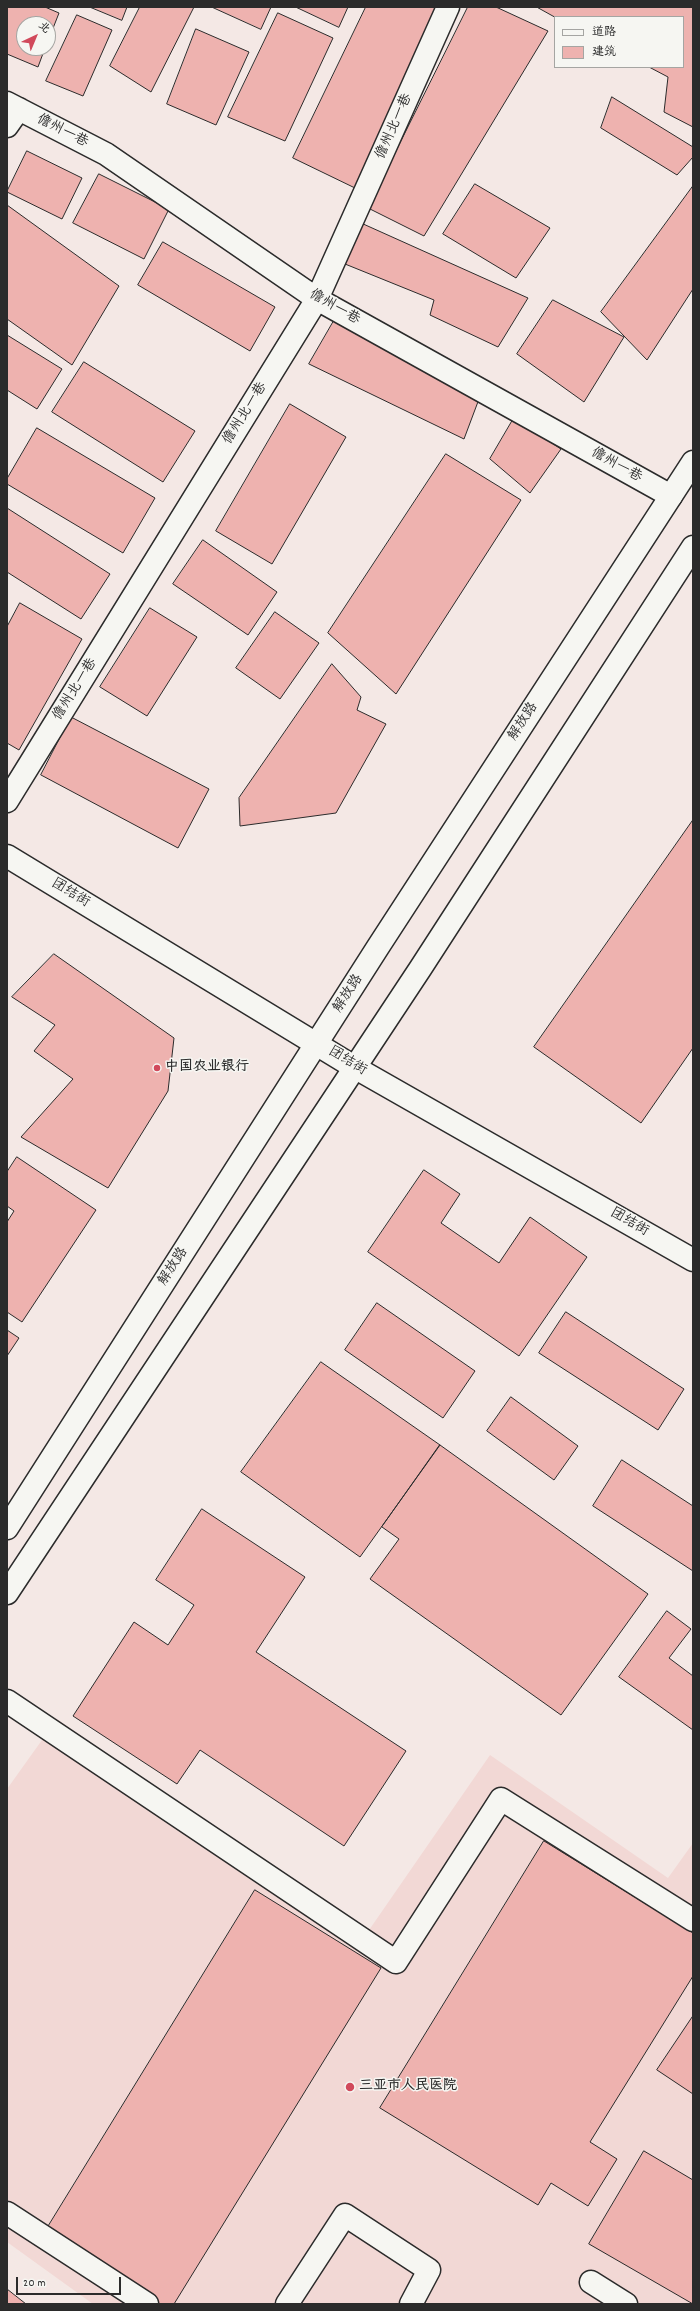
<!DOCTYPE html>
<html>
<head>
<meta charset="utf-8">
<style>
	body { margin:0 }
	#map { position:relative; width:700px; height:2311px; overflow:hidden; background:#f4e8e5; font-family:Dekko,"LXGW WenKai TC",sans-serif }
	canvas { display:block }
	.frame { position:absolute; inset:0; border:8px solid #2b2b2b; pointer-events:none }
	.legend { position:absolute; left:554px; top:16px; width:130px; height:52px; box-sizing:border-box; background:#f6f6f2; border:1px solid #a5a5a2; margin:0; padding:5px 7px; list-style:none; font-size:12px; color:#2b2b2b }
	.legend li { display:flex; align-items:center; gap:8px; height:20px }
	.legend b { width:20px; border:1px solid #a5a5a2 }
	.north { position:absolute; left:16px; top:16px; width:40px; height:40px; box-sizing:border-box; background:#f6f6f2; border:1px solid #a5a5a2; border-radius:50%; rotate:44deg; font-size:11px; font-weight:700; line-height:16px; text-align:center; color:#2b2b2b }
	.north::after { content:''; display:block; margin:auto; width:14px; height:18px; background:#d1495b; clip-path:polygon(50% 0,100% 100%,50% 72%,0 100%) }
	.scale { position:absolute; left:16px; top:2277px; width:105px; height:18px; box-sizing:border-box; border:2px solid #2b2b2b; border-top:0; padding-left:5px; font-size:12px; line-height:14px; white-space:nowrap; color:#2b2b2b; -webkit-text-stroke:3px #f6f6f2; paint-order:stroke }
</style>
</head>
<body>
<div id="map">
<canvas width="700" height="2311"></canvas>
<div class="frame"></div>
<ul class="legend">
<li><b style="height:5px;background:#f6f6f2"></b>道路</li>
<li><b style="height:11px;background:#eeb2af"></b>建筑</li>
</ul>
<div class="north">北</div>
<div class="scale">20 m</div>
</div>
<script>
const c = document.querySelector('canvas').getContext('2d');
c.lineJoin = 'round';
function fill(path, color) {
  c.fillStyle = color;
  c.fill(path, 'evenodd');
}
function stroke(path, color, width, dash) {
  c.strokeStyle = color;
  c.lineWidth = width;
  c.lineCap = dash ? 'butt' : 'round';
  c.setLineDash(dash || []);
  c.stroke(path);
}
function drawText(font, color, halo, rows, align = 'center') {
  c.font = font + ' Dekko,"LXGW WenKai TC",sans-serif';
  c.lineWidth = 3;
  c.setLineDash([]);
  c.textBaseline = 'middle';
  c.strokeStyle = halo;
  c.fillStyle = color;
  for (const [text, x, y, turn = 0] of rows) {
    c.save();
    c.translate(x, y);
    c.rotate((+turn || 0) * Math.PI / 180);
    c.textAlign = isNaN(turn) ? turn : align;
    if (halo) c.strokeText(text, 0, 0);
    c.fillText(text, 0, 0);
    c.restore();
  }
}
fill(new Path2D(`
	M 57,1719 L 367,1933 L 490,1755 L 668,1878 L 693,1843 L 693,2304 L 93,2304 L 7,2242 L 7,1789 Z`), '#f2d8d5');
const building = new Path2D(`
	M 7,7 L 45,7 L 59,13 L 48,41 L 48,24 L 24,24 L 24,48 L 45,48 L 38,67 L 7,54 Z
	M 90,7 L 127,7 L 122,20 Z
	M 140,7 L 194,7 L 151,92 L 110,66 Z
	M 212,7 L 271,7 L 261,29 Z
	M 296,7 L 348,7 L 339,27 Z
	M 366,7 L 436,7 L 442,10 L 355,188 L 293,158 Z
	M 468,7 L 496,7 L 548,31 L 424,236 L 368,208 Z
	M 537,7 L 693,7 L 693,127 L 664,112 L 668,77 L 649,67 L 683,67 L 683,17 L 555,17 Z
	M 278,13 L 333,38 L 285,141 L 228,117 Z
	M 77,15 L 112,30 L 83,96 L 46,81 Z
	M 196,29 L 249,52 L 216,125 L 167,104 Z
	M 612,97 L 693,147 L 693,157 L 677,175 L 601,128 Z
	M 27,151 L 82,178 L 62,219 L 7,192 Z
	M 99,174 L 169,209 L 144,259 L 73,223 Z
	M 475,184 L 550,228 L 516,278 L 443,234 Z
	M 693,186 L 693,289 L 647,360 L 601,312 Z
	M 7,205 L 119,286 L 72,365 L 7,319 Z
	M 361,223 L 528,298 L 498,347 L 430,315 L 434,300 L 345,264 Z
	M 163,242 L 275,307 L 250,351 L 138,285 Z
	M 553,300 L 624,337 L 584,402 L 517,354 Z
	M 335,319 L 479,399 L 464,439 L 309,364 Z
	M 7,335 L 62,369 L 37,409 L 7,390 Z
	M 84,362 L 195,431 L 163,482 L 52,412 Z
	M 290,404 L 346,437 L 272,564 L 216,531 Z
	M 514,418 L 561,449 L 530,493 L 490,459 Z
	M 37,428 L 155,498 L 123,553 L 7,484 L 7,479 Z
	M 446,454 L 521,500 L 396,694 L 328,633 Z
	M 7,508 L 110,574 L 81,619 L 7,572 Z
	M 203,540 L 277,592 L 248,635 L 173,584 Z
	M 20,603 L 82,639 L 19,750 L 7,743 L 7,627 Z
	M 150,608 L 197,637 L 147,716 L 100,687 Z
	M 275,612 L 319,643 L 280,699 L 236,668 Z
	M 332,664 L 361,697 L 357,710 L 386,724 L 336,813 L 240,826 L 239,798 Z
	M 71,717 L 209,789 L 178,848 L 41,775 Z
	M 693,820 L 693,1048 L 641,1123 L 534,1047 Z
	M 54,954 L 174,1038 L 168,1091 L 108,1188 L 21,1137 L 73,1079 L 34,1051 L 55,1025 L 12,997 Z
	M 17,1157 L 96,1210 L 22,1322 L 7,1312 L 7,1222 L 14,1211 L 7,1206 L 7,1172 Z
	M 424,1170 L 460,1194 L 441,1223 L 499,1263 L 530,1217 L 587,1257 L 519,1356 L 368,1252 Z
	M 377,1303 L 475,1371 L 443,1418 L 345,1350 Z
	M 566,1312 L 684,1389 L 658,1430 L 539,1353 Z
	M 7,1330 L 19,1338 L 7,1356 Z
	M 321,1362 L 440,1445 L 360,1557 L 241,1472 Z
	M 511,1397 L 578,1446 L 554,1480 L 487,1431 Z
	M 440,1445 L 648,1594 L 561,1715 L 370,1579 L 399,1539 L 382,1527 Z
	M 622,1460 L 693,1506 L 693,1571 L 593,1506 Z
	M 202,1509 L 305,1577 L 256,1652 L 406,1751 L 344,1846 L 200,1750 L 177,1784 L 73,1716 L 134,1622 L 168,1645 L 194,1605 L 156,1580 Z
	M 667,1611 L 691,1629 L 669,1658 L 693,1676 L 693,1730 L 619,1677 Z
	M 544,1841 L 693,1933 L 693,1976 L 590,2142 L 617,2159 L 588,2206 L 551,2183 L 538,2205 L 380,2108 Z
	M 255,1890 L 381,1968 L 174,2304 L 154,2304 L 43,2235 Z
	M 693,2016 L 693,2094 L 657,2070 Z
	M 644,2151 L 693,2180 L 693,2304 L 589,2244 Z
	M 7,2289 L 26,2304 L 7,2304 Z`);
fill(building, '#eeb2af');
stroke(building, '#2b2b2b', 1);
const minor = new Path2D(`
	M 7,103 L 106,154 L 317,299 L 671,496
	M 7,126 L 19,109
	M 7,801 L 317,299 L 448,7
	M 7,856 L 354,1067 L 693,1260
	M 7,1701 L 396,1962 L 501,1799 L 693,1920
	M 7,2213 L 147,2304
	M 591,2282 L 626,2304
	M 287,2304 L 345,2215 L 429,2270 L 411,2304`);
const major = new Path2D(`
	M 7,1528 L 378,947 L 693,462
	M 7,1593 L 420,969 L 693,547`);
stroke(minor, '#2b2b2b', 25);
stroke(major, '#2b2b2b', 25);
stroke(minor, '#f6f6f2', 22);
stroke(major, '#f6f6f2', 22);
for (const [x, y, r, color] of [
	[157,1068,4,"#d1495b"],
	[350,2087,5,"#d1495b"]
]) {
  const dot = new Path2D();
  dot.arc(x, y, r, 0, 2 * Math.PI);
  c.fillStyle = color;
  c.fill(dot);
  stroke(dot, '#f6f6f2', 1.5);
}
drawText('14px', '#2b2b2b', '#f6f6f2', [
	["儋州北一巷",395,127,-66],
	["儋州一巷",62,132,27],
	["儋州一巷",334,308,30],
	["儋州北一巷",246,414,-58],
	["儋州一巷",616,466,29],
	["儋州北一巷",76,690,-58],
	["解放路",524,722,-57],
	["团结街",70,894,31],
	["解放路",349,994,-57],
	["团结街",347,1062,31],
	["团结街",629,1223,30],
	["解放路",174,1267,-57]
]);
drawText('bold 14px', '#2b2b2b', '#f6f6f2', [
	["中国农业银行",165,1068],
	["三亚市人民医院",359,2087]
], 'left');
</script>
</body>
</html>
